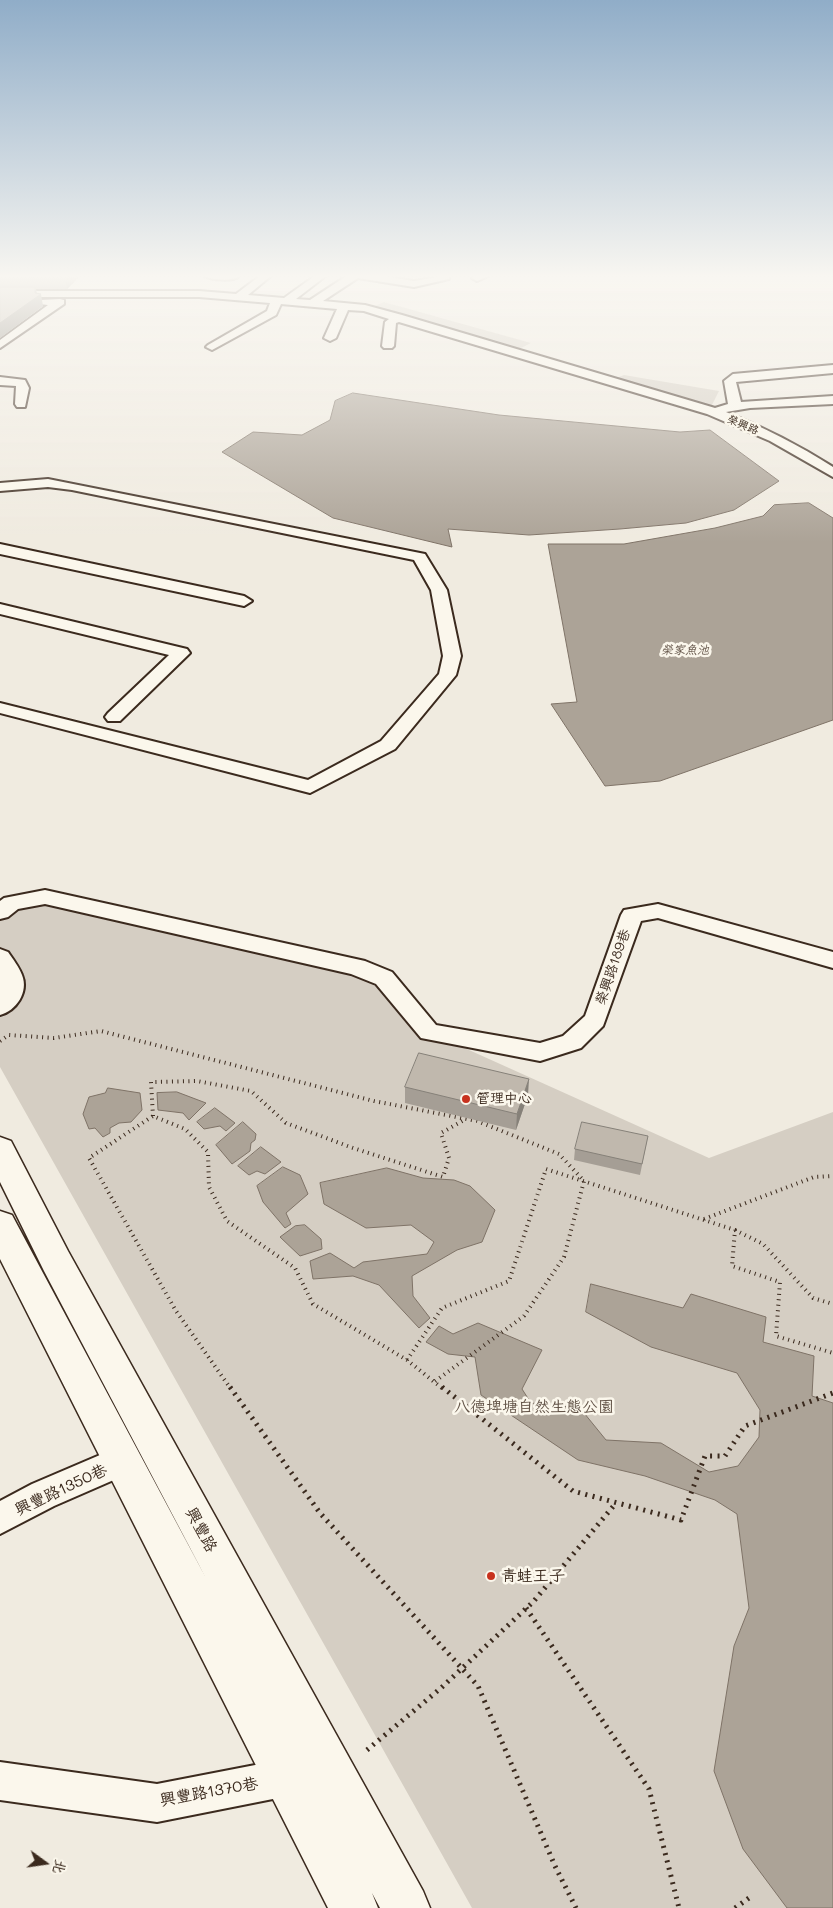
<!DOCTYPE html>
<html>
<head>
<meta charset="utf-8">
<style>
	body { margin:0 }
	#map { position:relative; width:833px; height:1908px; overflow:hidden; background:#f0ebe0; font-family:Mali,"LXGW WenKai TC",sans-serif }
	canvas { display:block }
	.north { position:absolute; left:20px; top:1838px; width:50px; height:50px; -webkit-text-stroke:4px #fbf7ec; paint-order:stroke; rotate:104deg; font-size:14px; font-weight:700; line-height:20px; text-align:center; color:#3b2a1e }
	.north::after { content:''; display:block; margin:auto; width:18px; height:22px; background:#3b2a1e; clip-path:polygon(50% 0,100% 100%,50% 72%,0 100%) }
</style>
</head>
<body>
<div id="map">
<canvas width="833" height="1908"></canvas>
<div class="north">北</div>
</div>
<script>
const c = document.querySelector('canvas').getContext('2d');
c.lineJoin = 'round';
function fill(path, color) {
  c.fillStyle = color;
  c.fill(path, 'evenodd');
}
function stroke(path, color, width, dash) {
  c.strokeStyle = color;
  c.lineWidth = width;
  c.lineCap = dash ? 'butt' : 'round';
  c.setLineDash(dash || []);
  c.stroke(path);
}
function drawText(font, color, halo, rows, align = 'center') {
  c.font = font + ' Mali,"LXGW WenKai TC",sans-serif';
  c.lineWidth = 5;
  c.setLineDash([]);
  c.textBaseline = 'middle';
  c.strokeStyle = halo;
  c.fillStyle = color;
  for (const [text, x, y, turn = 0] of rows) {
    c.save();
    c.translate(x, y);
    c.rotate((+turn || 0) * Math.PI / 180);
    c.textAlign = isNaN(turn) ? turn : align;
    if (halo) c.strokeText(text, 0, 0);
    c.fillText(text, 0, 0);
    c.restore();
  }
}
fill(new Path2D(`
	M 384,302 L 531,343 L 517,350 L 372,307 Z
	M 624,375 L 719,391 L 710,409 L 614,379 Z
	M 45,897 L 357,967 L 429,1032 L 709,1158 L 833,1112 L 833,1908 L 472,1908 L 0,1067 L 0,914 Z`), '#d5cec3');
const water = new Path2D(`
	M 353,393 L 499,415 L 680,432 L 710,430 L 779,481 L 734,510 L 686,523 L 620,529 L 529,535 L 448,529 L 452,547 L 333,518 L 222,452 L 253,432 L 302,435 L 330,420 L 335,401 Z
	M 809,503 L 833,518 L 833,720 L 660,781 L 605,786 L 551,704 L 577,702 L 548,544 L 624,544 L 715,528 L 763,516 L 774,505 Z
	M 108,1088 L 140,1093 L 142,1110 L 131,1122 L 119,1123 L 110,1128 L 110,1133 L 103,1137 L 95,1128 L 89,1129 L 83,1114 L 89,1097 L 105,1093 Z
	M 177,1092 L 206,1103 L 189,1120 L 183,1113 L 158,1110 L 157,1093 Z
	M 215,1108 L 235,1123 L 226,1131 L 220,1126 L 204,1129 L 197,1122 Z
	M 243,1122 L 256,1134 L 255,1140 L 251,1143 L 250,1151 L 232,1164 L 216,1145 Z
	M 261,1147 L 281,1162 L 265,1174 L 257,1171 L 249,1175 L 238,1166 Z
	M 283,1167 L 300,1175 L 308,1194 L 286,1213 L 291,1224 L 285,1228 L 263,1202 L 257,1186 Z
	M 387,1168 L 423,1178 L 454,1180 L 470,1186 L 495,1210 L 482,1242 L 457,1250 L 412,1276 L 413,1296 L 430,1318 L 419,1328 L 379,1285 L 353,1276 L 313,1279 L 310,1261 L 330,1253 L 354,1268 L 363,1262 L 427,1254 L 434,1242 L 411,1225 L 366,1228 L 324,1204 L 320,1183 Z
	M 305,1225 L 321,1239 L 322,1249 L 300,1256 L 280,1237 L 295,1226 Z
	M 591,1284 L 683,1308 L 691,1294 L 766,1317 L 763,1342 L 814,1356 L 812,1396 L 833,1403 L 833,1908 L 787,1908 L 743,1849 L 714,1771 L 734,1646 L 749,1608 L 737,1514 L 715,1500 L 645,1476 L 578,1460 L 481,1395 L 475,1357 L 448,1354 L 426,1342 L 439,1326 L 453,1334 L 478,1323 L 542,1350 L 522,1389 L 531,1403 L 580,1408 L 606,1440 L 661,1443 L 709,1472 L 738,1466 L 759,1437 L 760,1410 L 737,1373 L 651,1347 L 586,1312 Z`);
fill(water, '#aca397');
stroke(water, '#7f7367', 1);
const minor = new Path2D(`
	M 203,275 L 238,275 L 239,276 C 233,282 209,280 203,275 Z
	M 261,275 L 272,275 L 248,295 L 284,298 L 316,275 L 327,275 L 296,299 L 310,300 L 348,275 L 377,275 L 414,281 L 449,275 L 449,279 L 414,287 L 358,278 L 323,301 L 365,305 L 402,315 L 715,408 L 728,404 L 724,381 L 733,374 L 833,365 L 833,373 L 736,382 L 741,402 L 833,396 L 833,404 L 750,408 L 726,412 C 763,427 799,445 833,467 L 833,477 L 770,441 L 707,414 L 399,322 L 396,323 L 394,346 L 392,348 L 384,348 L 382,346 L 385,322 L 389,319 L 364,311 L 348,310 L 336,338 L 330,341 L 324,338 L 337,309 L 281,304 L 276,315 L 212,350 L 206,347 L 208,345 L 267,311 L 270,303 L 199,297 L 0,297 L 0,291 L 199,291 L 236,294 Z
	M 476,275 L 491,275 L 477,281 L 472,278 Z
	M 60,299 L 64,300 L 64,304 L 0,348 L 0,340 L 48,305 L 39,304 L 39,300 Z
	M 0,377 L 25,380 L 29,388 L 25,407 L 17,407 L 15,404 L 16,386 L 0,385 Z
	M 48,479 L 425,554 L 447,590 L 461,656 L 456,675 L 395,749 L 310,793 L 0,713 L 0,703 L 308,780 L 381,741 L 439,674 L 443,656 L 431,590 L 414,560 L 72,490 L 48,487 L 0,491 L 0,483 Z
	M 0,544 L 244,596 L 252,601 L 244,606 L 0,554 Z
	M 0,604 L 187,649 L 190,653 L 120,721 L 108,721 L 105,717 L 108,713 L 169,655 L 0,614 Z
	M 45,890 L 365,961 L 392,972 L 436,1025 L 540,1043 L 563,1036 L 585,1016 L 621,915 L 624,910 L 658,904 L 833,952 L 833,968 L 658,918 L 641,921 L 603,1026 L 581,1048 L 540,1061 L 421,1038 L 376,984 L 351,974 L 45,904 L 18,909 L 8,917 L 0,919 L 0,901 L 4,898 Z
	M 0,949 L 8,952 C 13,959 19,967 22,975 C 29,992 16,1011 0,1015 Z
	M 121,1446 L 132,1450 L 137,1461 L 132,1472 L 54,1506 L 0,1534 L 0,1501 L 32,1484 Z
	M 294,1754 L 307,1760 L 313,1773 C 307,1787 302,1790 288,1796 L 157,1822 L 0,1800 L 0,1762 L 157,1784 L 281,1760 Z`);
const major = new Path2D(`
	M 0,1137 L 11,1141 L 68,1251 L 423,1891 L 430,1908 L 380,1908 L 372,1893 L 378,1908 L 328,1908 L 0,1259 L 0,1211 L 12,1215 L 207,1580 L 44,1271 L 0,1182 Z`);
stroke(minor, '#3b2a1e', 4);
stroke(major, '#3b2a1e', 3);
stroke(new Path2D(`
	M 0,1041 L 9,1035 L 54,1038 L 101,1031 L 374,1101 L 477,1121 L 559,1154 L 584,1181 L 564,1257 L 524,1316 L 434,1382
	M 153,1116 L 151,1082 L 197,1081 L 251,1091 L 286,1123 L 353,1148 L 443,1177 L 449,1158 L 441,1133 L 466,1119
	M 704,1219 L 814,1177 L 833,1176
	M 735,1230 L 763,1244 L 813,1298 L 833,1304
	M 407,1360 L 442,1308 L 509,1281 L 546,1169 L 735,1230 L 732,1266 L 780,1282 L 776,1336 L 833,1353
	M 231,1389 L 176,1311 L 89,1158 L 153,1116 L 185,1129 L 208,1152 L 209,1187 L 227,1221 L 295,1268 L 313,1304 L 407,1360 L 443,1389`), '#3b2a1e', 4, [1, 4.5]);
stroke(new Path2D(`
	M 230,1387 L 320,1513 L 478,1686 L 555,1866 L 576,1908
	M 442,1387 L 573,1491 L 681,1520 L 705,1456 L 725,1456 L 745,1426 L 833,1393
	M 526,1608 L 649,1789 L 679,1908
	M 367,1750 L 441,1688 L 533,1602 L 616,1503
	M 735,1908 L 749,1898`), '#3b2a1e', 5, [2, 5.5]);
fill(minor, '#fbf7ec');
fill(major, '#fbf7ec');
fill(new Path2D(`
	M 0,275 L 81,275 L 67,289 L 36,289 L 37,293 L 43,306 L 0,338 Z
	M 405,1087 L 528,1095 L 516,1130 L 405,1103 Z
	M 648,1136 L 640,1175 L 574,1160 L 575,1149 Z`), '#a59e95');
fill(new Path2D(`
	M 67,275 L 81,275 L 67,289 L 65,277 Z
	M 35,287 L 37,297 L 41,294 L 43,306 L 0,338 L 0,323 L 35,293 Z
	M 529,1079 L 528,1095 L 516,1130 L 517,1114 Z`), '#868179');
const building = new Path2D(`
	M 0,275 L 67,275 L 65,277 L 0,278 Z
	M 0,287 L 35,287 L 35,293 L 41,294 L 0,323 Z
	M 419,1053 L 529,1079 L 517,1114 L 405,1087 Z
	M 582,1122 L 648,1136 L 642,1164 L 575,1149 Z`);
fill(building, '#c0b8ad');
stroke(building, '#868179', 1);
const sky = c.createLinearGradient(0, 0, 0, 542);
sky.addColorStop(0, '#90adc8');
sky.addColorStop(0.51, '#f8f6f1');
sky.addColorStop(1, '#f8f6f100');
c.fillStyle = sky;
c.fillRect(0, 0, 833, 542);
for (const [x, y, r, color] of [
	[466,1099,5,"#c8321e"],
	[491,1576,5,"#c8321e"]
]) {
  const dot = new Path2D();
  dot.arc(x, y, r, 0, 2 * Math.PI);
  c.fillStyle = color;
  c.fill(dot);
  stroke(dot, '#fbf7ec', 2);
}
drawText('11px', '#3b2a1e', '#fbf7ec', [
	["榮興路",743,425,23]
]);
drawText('italic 12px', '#635448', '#fbf7ec', [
	["榮家魚池",685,650]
]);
drawText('14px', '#3b2a1e', '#fbf7ec', [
	["榮興路189巷",613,967,-71]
]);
drawText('14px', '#3b2a1e', '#fbf7ec', [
	["管理中心",476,1099]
], 'left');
drawText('16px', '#625347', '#fbf7ec', [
	["八德埤塘自然生態公園",534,1407]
]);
drawText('16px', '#3b2a1e', '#fbf7ec', [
	["興豐路1350巷",61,1490,-25],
	["興豐路",201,1530,62],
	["興豐路1370巷",209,1792,-10]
]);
drawText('16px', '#3b2a1e', '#fbf7ec', [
	["青蛙王子",501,1576]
], 'left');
</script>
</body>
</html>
